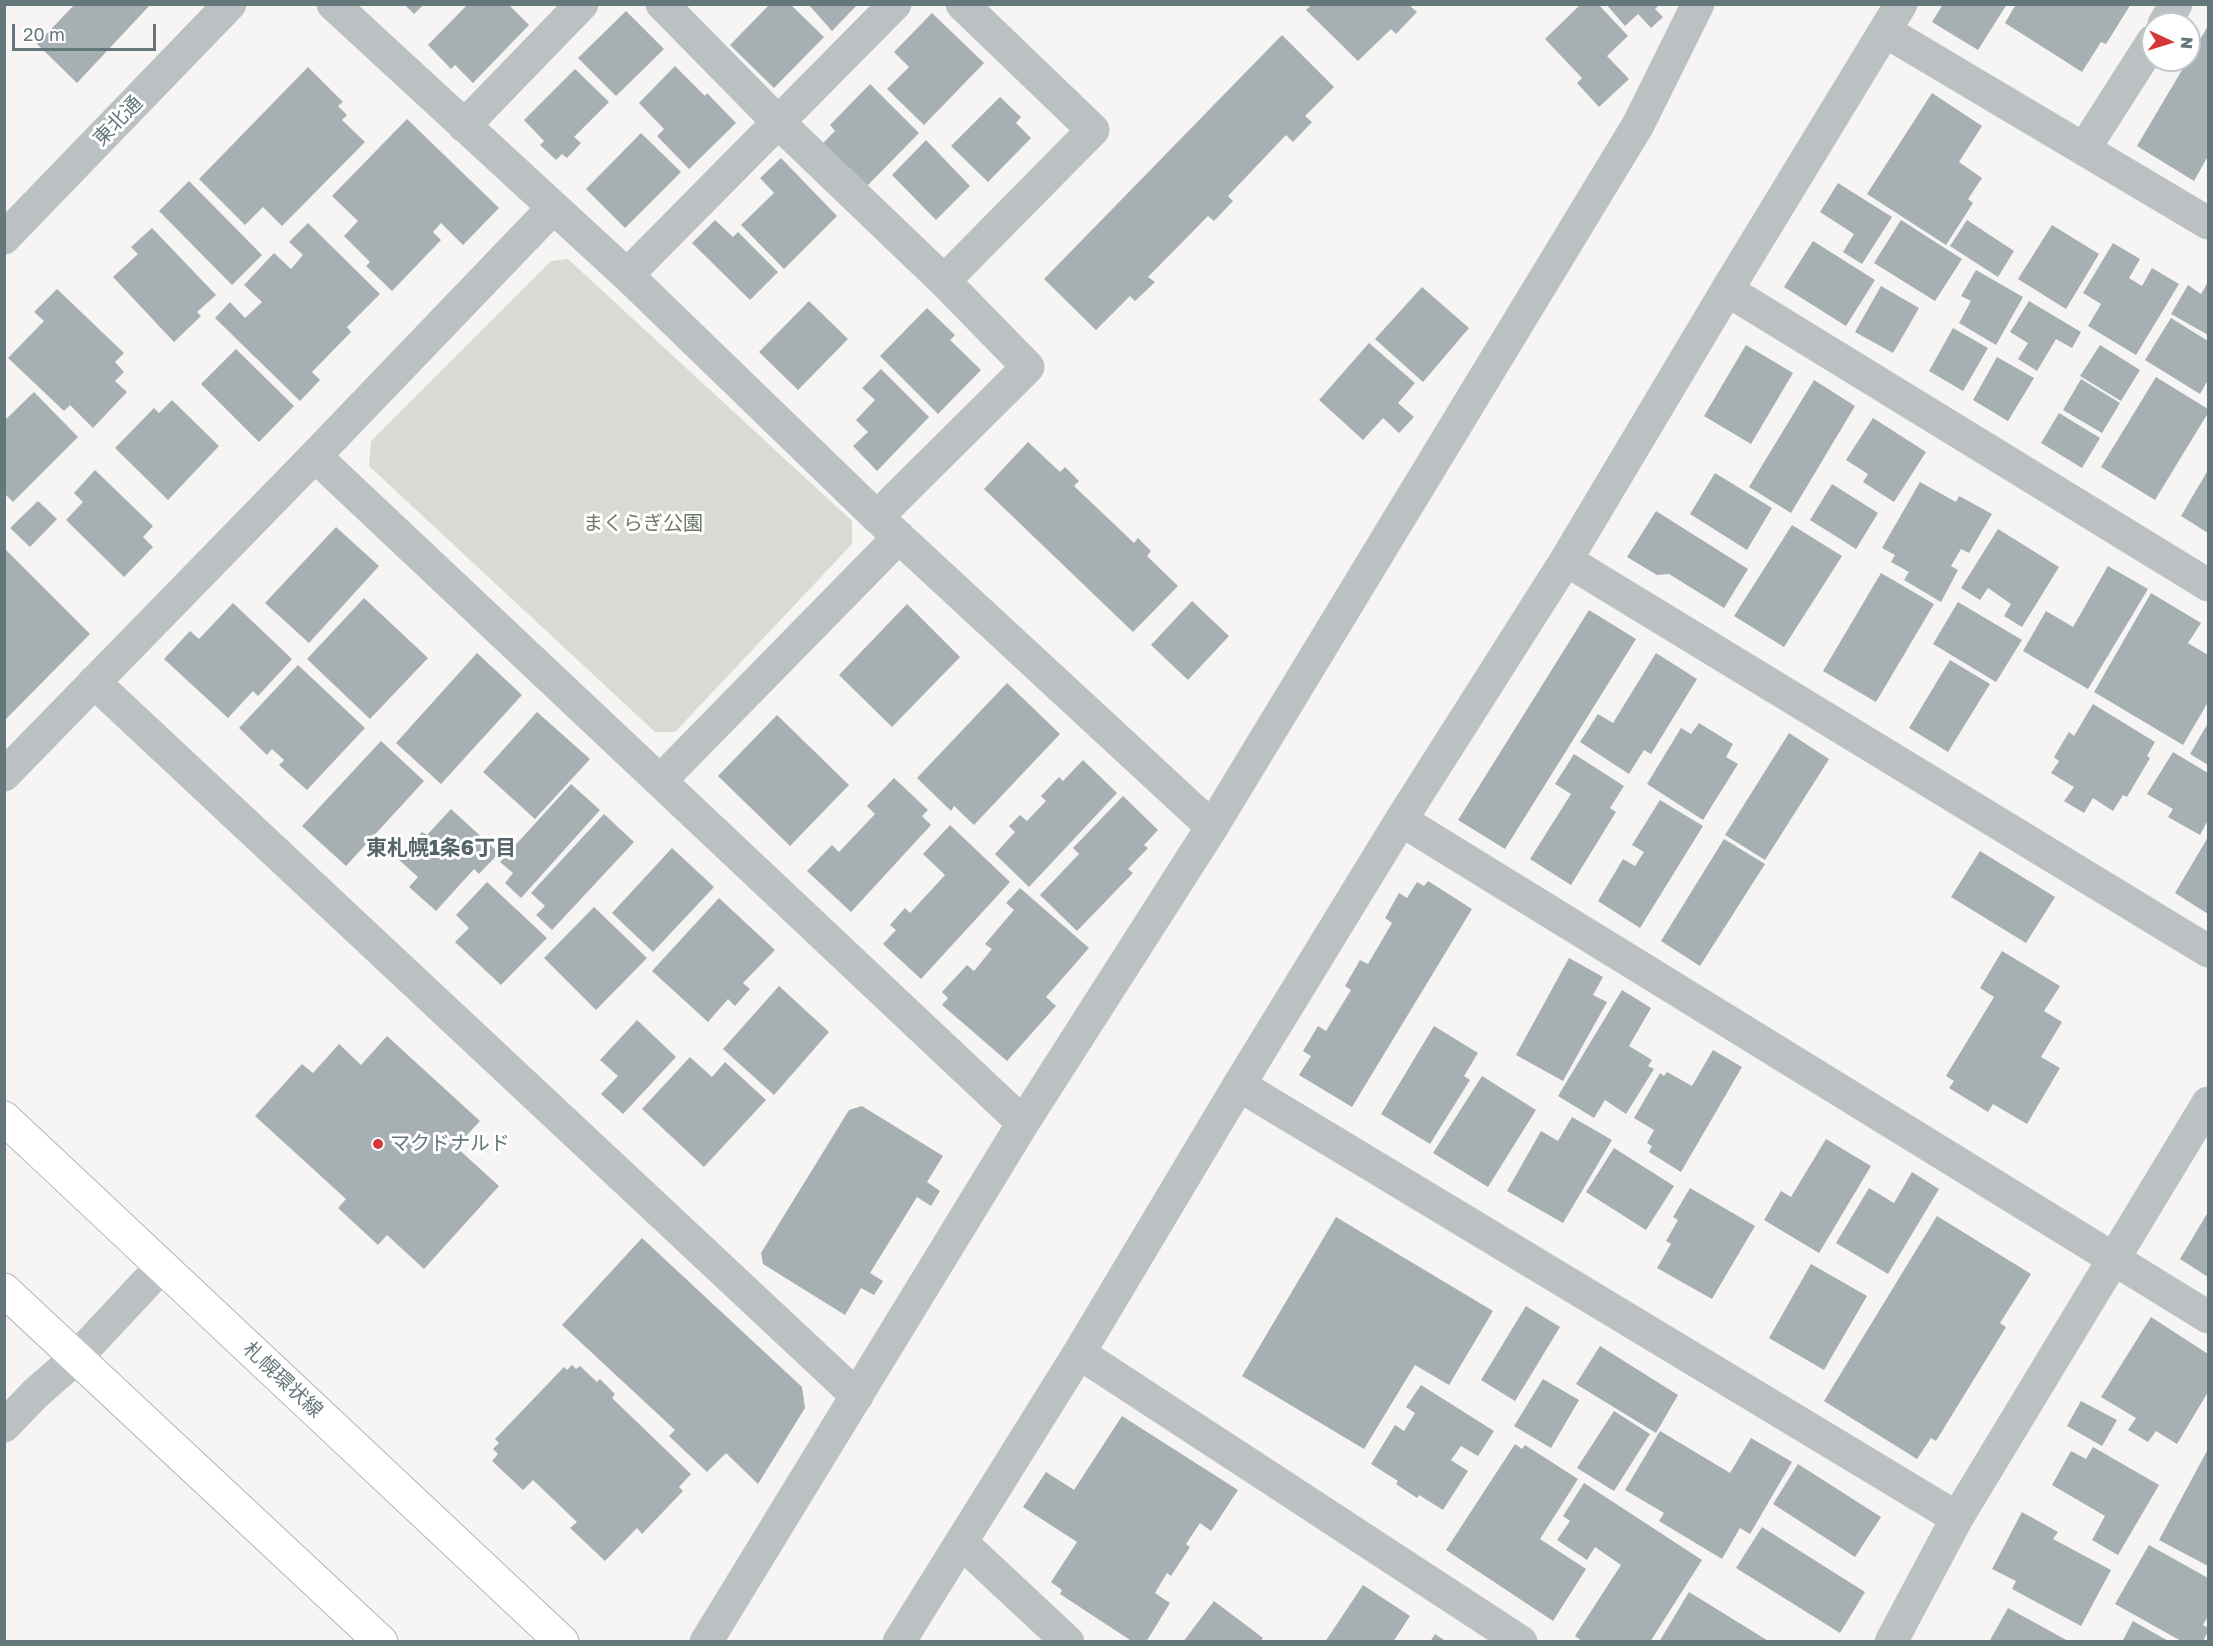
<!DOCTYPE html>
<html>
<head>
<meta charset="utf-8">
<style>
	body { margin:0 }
	#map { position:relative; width:2213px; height:1646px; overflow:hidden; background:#f6f5f3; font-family:"Golos Text",sans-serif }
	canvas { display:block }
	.frame { position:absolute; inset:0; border:6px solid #64777b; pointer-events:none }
	.north { position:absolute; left:2141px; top:12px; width:60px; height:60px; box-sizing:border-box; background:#fff; border:2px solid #c1c9ca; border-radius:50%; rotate:94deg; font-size:16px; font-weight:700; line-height:24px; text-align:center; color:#64777b }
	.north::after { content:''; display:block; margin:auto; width:21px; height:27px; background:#d33739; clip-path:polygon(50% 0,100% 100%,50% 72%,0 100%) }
	.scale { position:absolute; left:12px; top:24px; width:144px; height:27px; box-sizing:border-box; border:3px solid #64777b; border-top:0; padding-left:8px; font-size:18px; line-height:21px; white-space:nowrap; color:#64777b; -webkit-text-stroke:4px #fff; paint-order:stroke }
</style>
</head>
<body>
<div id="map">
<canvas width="2213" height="1646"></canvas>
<div class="frame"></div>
<div class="north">N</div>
<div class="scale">20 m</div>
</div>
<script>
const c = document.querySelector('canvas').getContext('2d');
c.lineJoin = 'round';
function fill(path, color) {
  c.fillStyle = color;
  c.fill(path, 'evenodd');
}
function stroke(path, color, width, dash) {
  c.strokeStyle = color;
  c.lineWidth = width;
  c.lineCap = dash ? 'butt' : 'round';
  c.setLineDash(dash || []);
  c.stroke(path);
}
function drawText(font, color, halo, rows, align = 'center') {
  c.font = font + ' "Golos Text","Noto Sans JP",sans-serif';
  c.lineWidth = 6;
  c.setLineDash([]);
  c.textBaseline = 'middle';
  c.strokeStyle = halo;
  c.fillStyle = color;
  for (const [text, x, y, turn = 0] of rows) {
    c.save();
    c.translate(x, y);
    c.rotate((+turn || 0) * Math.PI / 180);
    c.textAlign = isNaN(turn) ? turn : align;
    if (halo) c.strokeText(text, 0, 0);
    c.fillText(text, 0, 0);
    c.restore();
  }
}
fill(new Path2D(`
	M 568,259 L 852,521 L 852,544 L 675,732 L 655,732 L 369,466 L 371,441 L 551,261 Z`), '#d7dbd3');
fill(new Path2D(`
	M 75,4 L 151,4 L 77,83 L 37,44 Z
	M 404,4 L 424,4 L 414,14 Z
	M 468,4 L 508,4 L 529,25 L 473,83 L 455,65 L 451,69 L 428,45 Z
	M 808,4 L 858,4 L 832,31 Z
	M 1312,4 L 1413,4 L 1411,7 L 1417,12 L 1396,34 L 1391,29 L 1358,61 L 1306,10 Z
	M 1581,4 L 1598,4 L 1628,36 L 1607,56 L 1629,79 L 1599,107 L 1577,83 L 1582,78 L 1545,39 Z
	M 1606,4 L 1660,4 L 1655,9 L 1663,17 L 1651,28 L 1638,14 L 1625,26 Z
	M 1943,4 L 2007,4 L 1978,50 L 1932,22 Z
	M 2016,4 L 2131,4 L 2106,44 L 2101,42 L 2082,72 L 2005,23 Z
	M 769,5 L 791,5 L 824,37 L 774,88 L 730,45 Z
	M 626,11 L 664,49 L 616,96 L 578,58 Z
	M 932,13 L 984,63 L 924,125 L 887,89 L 909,67 L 894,52 Z
	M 2208,26 L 2208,156 L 2194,181 L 2137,146 Z
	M 1282,35 L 1334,87 L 1305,116 L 1312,122 L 1293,142 L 1286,135 L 1228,196 L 1233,201 L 1214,221 L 1208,216 L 1148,277 L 1155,282 L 1135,301 L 1130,296 L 1096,330 L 1044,279 Z
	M 675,66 L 705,96 L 707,93 L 736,123 L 689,169 L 657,136 L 664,129 L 639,103 Z
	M 308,67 L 343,102 L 338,106 L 347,115 L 342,120 L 365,142 L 282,226 L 263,207 L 245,225 L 199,179 Z
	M 575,69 L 609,102 L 574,137 L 581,143 L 567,158 L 562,154 L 556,160 L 540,145 L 544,141 L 524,120 Z
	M 870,84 L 919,133 L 867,186 L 823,143 L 835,131 L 830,125 Z
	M 1932,93 L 1982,126 L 1959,162 L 1982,178 L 1968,199 L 1973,203 L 1946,245 L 1867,194 Z
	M 1000,97 L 1021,117 L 1016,123 L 1031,138 L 988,182 L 951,146 Z
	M 407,119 L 499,208 L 463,245 L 441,223 L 433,232 L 441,240 L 392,291 L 366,266 L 370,262 L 344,236 L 358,221 L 332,196 Z
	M 641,133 L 681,172 L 625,228 L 586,189 Z
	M 926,140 L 970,186 L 936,220 L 892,175 Z
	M 781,158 L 837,216 L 784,269 L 741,225 L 774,193 L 760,178 Z
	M 189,181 L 262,255 L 232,285 L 159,211 Z
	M 1838,183 L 1892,217 L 1862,264 L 1843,252 L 1854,234 L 1820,212 Z
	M 715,220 L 733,237 L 738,232 L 778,272 L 750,300 L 692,243 Z
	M 1901,220 L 1962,259 L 1935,301 L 1874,263 Z
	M 1967,220 L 2014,251 L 1998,277 L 1950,246 Z
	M 308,223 L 380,294 L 347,327 L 351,332 L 312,372 L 320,380 L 300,401 L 215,318 L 230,302 L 245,318 L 262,302 L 244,285 L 274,253 L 291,269 L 303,255 L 289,242 Z
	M 2052,225 L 2099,254 L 2066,309 L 2018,279 Z
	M 152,228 L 216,295 L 197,312 L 201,316 L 174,342 L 113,277 L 138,254 L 131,247 Z
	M 1813,241 L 1875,280 L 1846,326 L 1784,287 Z
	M 2113,243 L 2140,259 L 2129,278 L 2142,286 L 2152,268 L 2179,284 L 2136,355 L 2088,326 L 2101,304 L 2083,293 Z
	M 1976,270 L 2023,297 L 1996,345 L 1959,323 L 1971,301 L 1961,296 Z
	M 2208,282 L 2208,335 L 2171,314 L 2188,285 L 2201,294 Z
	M 1881,286 L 1919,308 L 1893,353 L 1855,332 Z
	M 1422,287 L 1469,328 L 1423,382 L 1375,339 Z
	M 57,289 L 124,353 L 115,362 L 124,372 L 115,381 L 127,392 L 93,428 L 70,405 L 64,411 L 8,358 L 44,321 L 34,312 Z
	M 809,301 L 848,339 L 798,390 L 759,352 Z
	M 2029,301 L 2081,332 L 2072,348 L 2056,339 L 2037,371 L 2018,359 L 2028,343 L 2010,332 Z
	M 927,308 L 955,335 L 950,340 L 981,370 L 938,414 L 880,356 Z
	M 2171,318 L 2208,341 L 2208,380 L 2200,394 L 2145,360 Z
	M 1953,328 L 1988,348 L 1963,391 L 1929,371 Z
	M 1369,343 L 1415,383 L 1398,403 L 1414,417 L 1399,433 L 1383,418 L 1363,440 L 1319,400 Z
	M 1746,345 L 1793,373 L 1751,444 L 1704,416 Z
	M 2100,345 L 2140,370 L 2121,401 L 2080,376 Z
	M 236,349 L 294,406 L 259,442 L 201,384 Z
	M 1997,357 L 2034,378 L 2008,421 L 1973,400 Z
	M 881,369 L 929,417 L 877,471 L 853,446 L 868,432 L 856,420 L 875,400 L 862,388 Z
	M 2156,377 L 2208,409 L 2208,413 L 2155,500 L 2101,467 Z
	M 2081,379 L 2120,403 L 2102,433 L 2063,410 Z
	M 1814,380 L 1855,406 L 1791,513 L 1749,487 Z
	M 34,392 L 78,437 L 13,502 L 4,493 L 4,421 Z
	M 172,400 L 219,446 L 168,500 L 115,448 L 154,408 L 159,413 Z
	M 2059,413 L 2100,438 L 2082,468 L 2041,443 Z
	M 1873,418 L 1926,452 L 1894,502 L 1863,482 L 1868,474 L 1846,460 Z
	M 1028,442 L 1060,472 L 1065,467 L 1079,481 L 1074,486 L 1134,543 L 1138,538 L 1151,551 L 1147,556 L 1178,586 L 1133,632 L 984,489 Z
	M 95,470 L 153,526 L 143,537 L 153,547 L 124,577 L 66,520 L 83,502 L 74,493 Z
	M 2208,470 L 2208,533 L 2181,516 Z
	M 1715,473 L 1772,508 L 1747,550 L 1690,514 Z
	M 1920,482 L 1956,502 L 1959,496 L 1992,514 L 1969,553 L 1961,549 L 1951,566 L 1958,570 L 1941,602 L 1904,580 L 1909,572 L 1891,562 L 1895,555 L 1882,548 Z
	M 1832,484 L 1878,513 L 1856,549 L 1810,520 Z
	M 38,501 L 57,519 L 30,547 L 10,528 Z
	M 1656,511 L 1748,569 L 1724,608 L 1669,574 L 1657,575 L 1627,557 Z
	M 1792,525 L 1842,556 L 1784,647 L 1734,616 Z
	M 336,527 L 379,566 L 309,643 L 265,603 Z
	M 1998,529 L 2059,567 L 2022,627 L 2004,616 L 2011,604 L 1988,588 L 1980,600 L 1961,588 Z
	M 4,548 L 90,634 L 4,721 Z
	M 2108,566 L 2148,589 L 2088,689 L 2023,651 L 2046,611 L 2073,627 Z
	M 1881,573 L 1934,604 L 1876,702 L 1823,671 Z
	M 2151,593 L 2201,623 L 2188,643 L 2208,655 L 2208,702 L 2183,745 L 2094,692 Z
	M 364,598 L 428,658 L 370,719 L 307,659 Z
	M 1192,601 L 1229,636 L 1188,680 L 1151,645 Z
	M 1958,602 L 2022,640 L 1996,682 L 1933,644 Z
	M 233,603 L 292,659 L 258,696 L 253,691 L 228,718 L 164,659 L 190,631 L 199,639 Z
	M 907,604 L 960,657 L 892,727 L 839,675 Z
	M 1589,610 L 1636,639 L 1505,849 L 1458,820 Z
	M 477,653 L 522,695 L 441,784 L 396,743 Z
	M 1656,653 L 1697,679 L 1651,754 L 1644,750 L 1629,774 L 1580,742 L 1598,714 L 1613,723 Z
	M 1950,660 L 1990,684 L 1948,752 L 1909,728 Z
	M 298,665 L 365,728 L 307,790 L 279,765 L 284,760 L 272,749 L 267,755 L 239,728 Z
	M 1007,683 L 1060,734 L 974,825 L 954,806 L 951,811 L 917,778 Z
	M 2093,704 L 2155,742 L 2147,756 L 2150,758 L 2127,797 L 2123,795 L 2113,811 L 2093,798 L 2084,813 L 2064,801 L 2074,787 L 2051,773 L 2059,761 L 2054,757 L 2069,732 L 2074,736 Z
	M 537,712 L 590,759 L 535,819 L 483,772 Z
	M 777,715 L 849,785 L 790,846 L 718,776 Z
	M 1699,723 L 1733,744 L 1726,757 L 1738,764 L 1703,820 L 1647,784 L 1681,728 L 1691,734 Z
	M 2208,723 L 2208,765 L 2190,754 Z
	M 1789,733 L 1829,759 L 1765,860 L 1725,835 Z
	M 381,741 L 424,781 L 346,866 L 302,826 Z
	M 2173,752 L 2208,773 L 2208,820 L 2200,835 L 2168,817 L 2173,809 L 2147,794 Z
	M 1574,754 L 1624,786 L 1610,808 L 1616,812 L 1571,885 L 1530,859 L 1571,794 L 1555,784 Z
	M 1083,760 L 1117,793 L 1029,887 L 995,854 L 1015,832 L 1009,826 L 1020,815 L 1027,821 L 1046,801 L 1041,796 L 1059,777 L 1063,781 Z
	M 894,778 L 928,810 L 922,816 L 931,825 L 851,912 L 807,871 L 832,845 L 839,852 L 875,814 L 867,806 Z
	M 571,784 L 600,810 L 521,898 L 505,883 L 513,873 L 500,862 Z
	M 1123,796 L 1158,830 L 1144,845 L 1148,848 L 1128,869 L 1133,873 L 1077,931 L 1040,895 L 1079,854 L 1073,848 Z
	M 1660,800 L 1703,826 L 1640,928 L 1598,901 L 1623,859 L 1635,866 L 1644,852 L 1632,845 Z
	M 451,809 L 499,853 L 479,874 L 474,869 L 436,911 L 409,887 L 418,877 L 398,859 L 422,832 L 427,835 Z
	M 604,814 L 634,842 L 552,930 L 536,915 L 545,906 L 531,893 Z
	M 950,825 L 1010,882 L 921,979 L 883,944 L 896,930 L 890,925 L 905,908 L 910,913 L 945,875 L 923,854 Z
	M 2208,837 L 2208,914 L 2175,893 Z
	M 1724,839 L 1765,864 L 1700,966 L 1661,941 Z
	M 672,848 L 714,887 L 653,952 L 612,913 Z
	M 1980,851 L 2055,897 L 2026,943 L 1951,897 Z
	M 1428,881 L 1472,909 L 1352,1107 L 1299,1075 L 1311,1056 L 1303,1051 L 1318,1026 L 1326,1031 L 1351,990 L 1345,986 L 1360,960 L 1368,964 L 1392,923 L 1385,918 L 1399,893 L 1407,898 L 1417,882 L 1424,886 Z
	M 487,882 L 547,938 L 501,985 L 455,942 L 469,928 L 456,915 Z
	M 1020,888 L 1089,948 L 1046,997 L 1056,1006 L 1007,1061 L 942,1005 L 948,998 L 942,992 L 967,965 L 974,971 L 992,949 L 985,944 L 1014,910 L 1006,903 Z
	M 719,898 L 775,950 L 743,983 L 750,989 L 735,1006 L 728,999 L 708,1022 L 652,971 Z
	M 594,907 L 647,958 L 596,1010 L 544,958 Z
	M 2002,951 L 2060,986 L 2044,1011 L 2062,1022 L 2041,1057 L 2060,1068 L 2027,1124 L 1993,1104 L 1988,1112 L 1949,1088 L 1954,1081 L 1946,1076 L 1994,997 L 1980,988 Z
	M 1569,958 L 1603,977 L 1593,995 L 1607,1002 L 1563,1081 L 1516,1055 Z
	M 779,986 L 829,1032 L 774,1095 L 723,1049 Z
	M 1622,990 L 1651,1008 L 1629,1046 L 1652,1060 L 1648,1066 L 1654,1069 L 1626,1114 L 1605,1100 L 1594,1118 L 1558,1096 Z
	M 637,1020 L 676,1057 L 623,1114 L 601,1094 L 618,1076 L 600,1060 Z
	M 1434,1026 L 1478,1053 L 1464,1076 L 1470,1080 L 1430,1144 L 1381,1114 Z
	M 387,1036 L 480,1121 L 456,1147 L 499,1186 L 424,1269 L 387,1235 L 378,1245 L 338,1208 L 346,1199 L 255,1116 L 302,1064 L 313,1073 L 339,1044 L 361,1065 Z
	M 1713,1050 L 1742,1067 L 1681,1172 L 1649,1152 L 1652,1146 L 1647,1143 L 1654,1130 L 1634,1118 L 1660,1073 L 1664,1076 L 1667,1072 L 1692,1086 Z
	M 690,1057 L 712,1077 L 725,1062 L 766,1100 L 704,1167 L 642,1109 Z
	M 1482,1076 L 1536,1110 L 1488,1187 L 1433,1153 Z
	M 862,1106 L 943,1156 L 927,1182 L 940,1191 L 931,1206 L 917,1197 L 870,1273 L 883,1281 L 874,1295 L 861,1288 L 845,1315 L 763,1264 L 761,1253 L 849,1110 Z
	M 1572,1117 L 1612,1140 L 1563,1223 L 1507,1191 L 1541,1131 L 1558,1141 Z
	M 1826,1139 L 1871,1166 L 1819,1253 L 1764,1220 L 1781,1191 L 1791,1197 Z
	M 1614,1148 L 1674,1186 L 1646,1230 L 1586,1192 Z
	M 1912,1172 L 1939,1189 L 1888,1274 L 1836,1243 L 1869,1188 L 1894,1203 Z
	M 1690,1188 L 1755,1226 L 1712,1299 L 1657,1268 L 1671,1244 L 1666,1241 L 1678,1220 L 1673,1217 Z
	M 2208,1212 L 2208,1277 L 2180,1259 Z
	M 1937,1216 L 2031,1274 L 2000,1323 L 2006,1327 L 1936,1441 L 1931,1438 L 1917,1459 L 1824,1401 Z
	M 1336,1217 L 1493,1311 L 1449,1385 L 1415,1365 L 1364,1449 L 1242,1376 Z
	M 642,1238 L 802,1387 L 805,1408 L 758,1484 L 726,1453 L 707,1472 L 669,1436 L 675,1430 L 562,1325 Z
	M 1811,1264 L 1867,1296 L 1824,1370 L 1769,1338 Z
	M 1526,1306 L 1560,1327 L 1515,1401 L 1481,1380 Z
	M 2151,1317 L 2208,1354 L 2208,1392 L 2177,1444 L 2156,1431 L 2148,1442 L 2128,1430 L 2136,1418 L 2101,1397 Z
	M 1600,1346 L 1678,1395 L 1656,1433 L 1576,1384 Z
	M 572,1365 L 576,1369 L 580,1366 L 597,1382 L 600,1379 L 615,1394 L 612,1398 L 691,1474 L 679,1487 L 683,1491 L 642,1534 L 637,1528 L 605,1561 L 570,1528 L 577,1522 L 533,1480 L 523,1490 L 492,1461 L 498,1454 L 493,1449 L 499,1443 L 495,1439 L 564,1367 L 567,1370 Z
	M 1543,1379 L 1579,1400 L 1551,1448 L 1514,1426 Z
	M 1421,1385 L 1494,1431 L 1478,1456 L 1461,1446 L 1451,1460 L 1468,1471 L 1443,1510 L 1419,1495 L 1417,1498 L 1396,1484 L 1398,1481 L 1371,1464 L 1395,1425 L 1404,1431 L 1415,1413 L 1406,1407 Z
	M 2081,1401 L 2117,1420 L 2102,1446 L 2067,1426 Z
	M 1614,1411 L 1650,1434 L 1614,1491 L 1577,1468 Z
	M 1122,1416 L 1238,1490 L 1211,1531 L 1200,1523 L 1186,1544 L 1190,1547 L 1171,1576 L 1167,1573 L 1155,1593 L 1170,1603 L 1146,1642 L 1133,1642 L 1060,1594 L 1062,1590 L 1051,1582 L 1077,1542 L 1023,1507 L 1046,1472 L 1074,1490 Z
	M 1660,1431 L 1730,1473 L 1751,1438 L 1792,1462 L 1750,1534 L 1740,1528 L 1722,1559 L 1659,1521 L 1664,1513 L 1625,1490 Z
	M 1515,1444 L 1522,1449 L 1525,1445 L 1578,1479 L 1540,1539 L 1586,1569 L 1553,1621 L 1446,1550 Z
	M 2093,1447 L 2159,1485 L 2118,1555 L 2092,1540 L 2105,1516 L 2052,1485 L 2071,1451 L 2086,1459 Z
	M 2208,1449 L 2208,1566 L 2159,1540 Z
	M 1798,1464 L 1881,1517 L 1855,1557 L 1773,1504 Z
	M 1584,1483 L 1702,1560 L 1650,1642 L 1583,1642 L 1575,1636 L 1621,1565 L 1595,1547 L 1587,1560 L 1557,1540 L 1570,1521 L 1563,1516 Z
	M 2022,1512 L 2058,1532 L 2053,1539 L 2111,1570 L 2081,1626 L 2012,1589 L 2016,1581 L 1992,1569 Z
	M 1762,1527 L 1865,1592 L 1840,1633 L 1736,1568 Z
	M 2149,1545 L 2208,1578 L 2208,1616 L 2203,1625 L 2208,1628 L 2208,1631 L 2203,1642 L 2183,1642 L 2115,1604 Z
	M 1363,1585 L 1410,1616 L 1393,1642 L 1325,1642 Z
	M 1689,1592 L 1770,1642 L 1659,1642 Z
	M 1214,1601 L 1263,1638 L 1260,1642 L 1183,1642 Z
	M 2008,1608 L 2070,1642 L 1989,1642 Z
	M 2133,1621 L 2170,1642 L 2122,1642 Z
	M 1435,1634 L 1447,1642 L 1430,1642 Z`), '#a6afb2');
const major = new Path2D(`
	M 4,1118 L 562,1642
	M 4,1290 L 381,1642`);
stroke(major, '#afb6b7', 35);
stroke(new Path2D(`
	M 333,4 L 627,275 L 877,517 L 1212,827
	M 662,4 L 778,122 L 944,281
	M 2164,24 L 2176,4
	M 1885,31 L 2208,223
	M 464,126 L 582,4
	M 2084,149 L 2153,41
	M 4,238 L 230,4
	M 627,275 L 895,4
	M 1727,290 L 2208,585
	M 315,456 L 1023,1123
	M 877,517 L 1028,367 L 944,281 L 1093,130 L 962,4
	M 1566,560 L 2208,951
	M 94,682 L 857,1396
	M 4,775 L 315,456 L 553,208
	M 660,781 L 899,537
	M 1401,820 L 2208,1317
	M 1239,1085 L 1957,1518
	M 1079,1353 L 1521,1642
	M 4,1426 L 36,1393 L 77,1357 L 162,1266
	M 962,1543 L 1068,1642
	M 706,1642 L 1023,1123 L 1212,827 L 1638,125 L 1698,4
	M 899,1642 L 1079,1353 L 1239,1085 L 1401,820 L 1566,560 L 1727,290 L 1901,4
	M 1891,1642 L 1957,1518 L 2208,1103`), '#bbc1c3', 33);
stroke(major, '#fff', 33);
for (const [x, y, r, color] of [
	[378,1144,6,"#d33739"]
]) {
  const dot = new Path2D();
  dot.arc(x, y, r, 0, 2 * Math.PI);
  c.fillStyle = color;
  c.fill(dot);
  stroke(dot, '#fff', 2);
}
drawText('20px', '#64777b', '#fff', [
	["東北通",118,121,-46],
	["札幌環状線",283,1380,43]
]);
drawText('20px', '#6f7966', '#fff', [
	["まくらぎ公園",643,524]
]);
drawText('20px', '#64777b', '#fff', [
	["マクドナルド",390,1144]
], 'left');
drawText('bold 21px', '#556467', '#fff', [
	["東札幌1条6丁目",441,848]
]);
</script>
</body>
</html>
